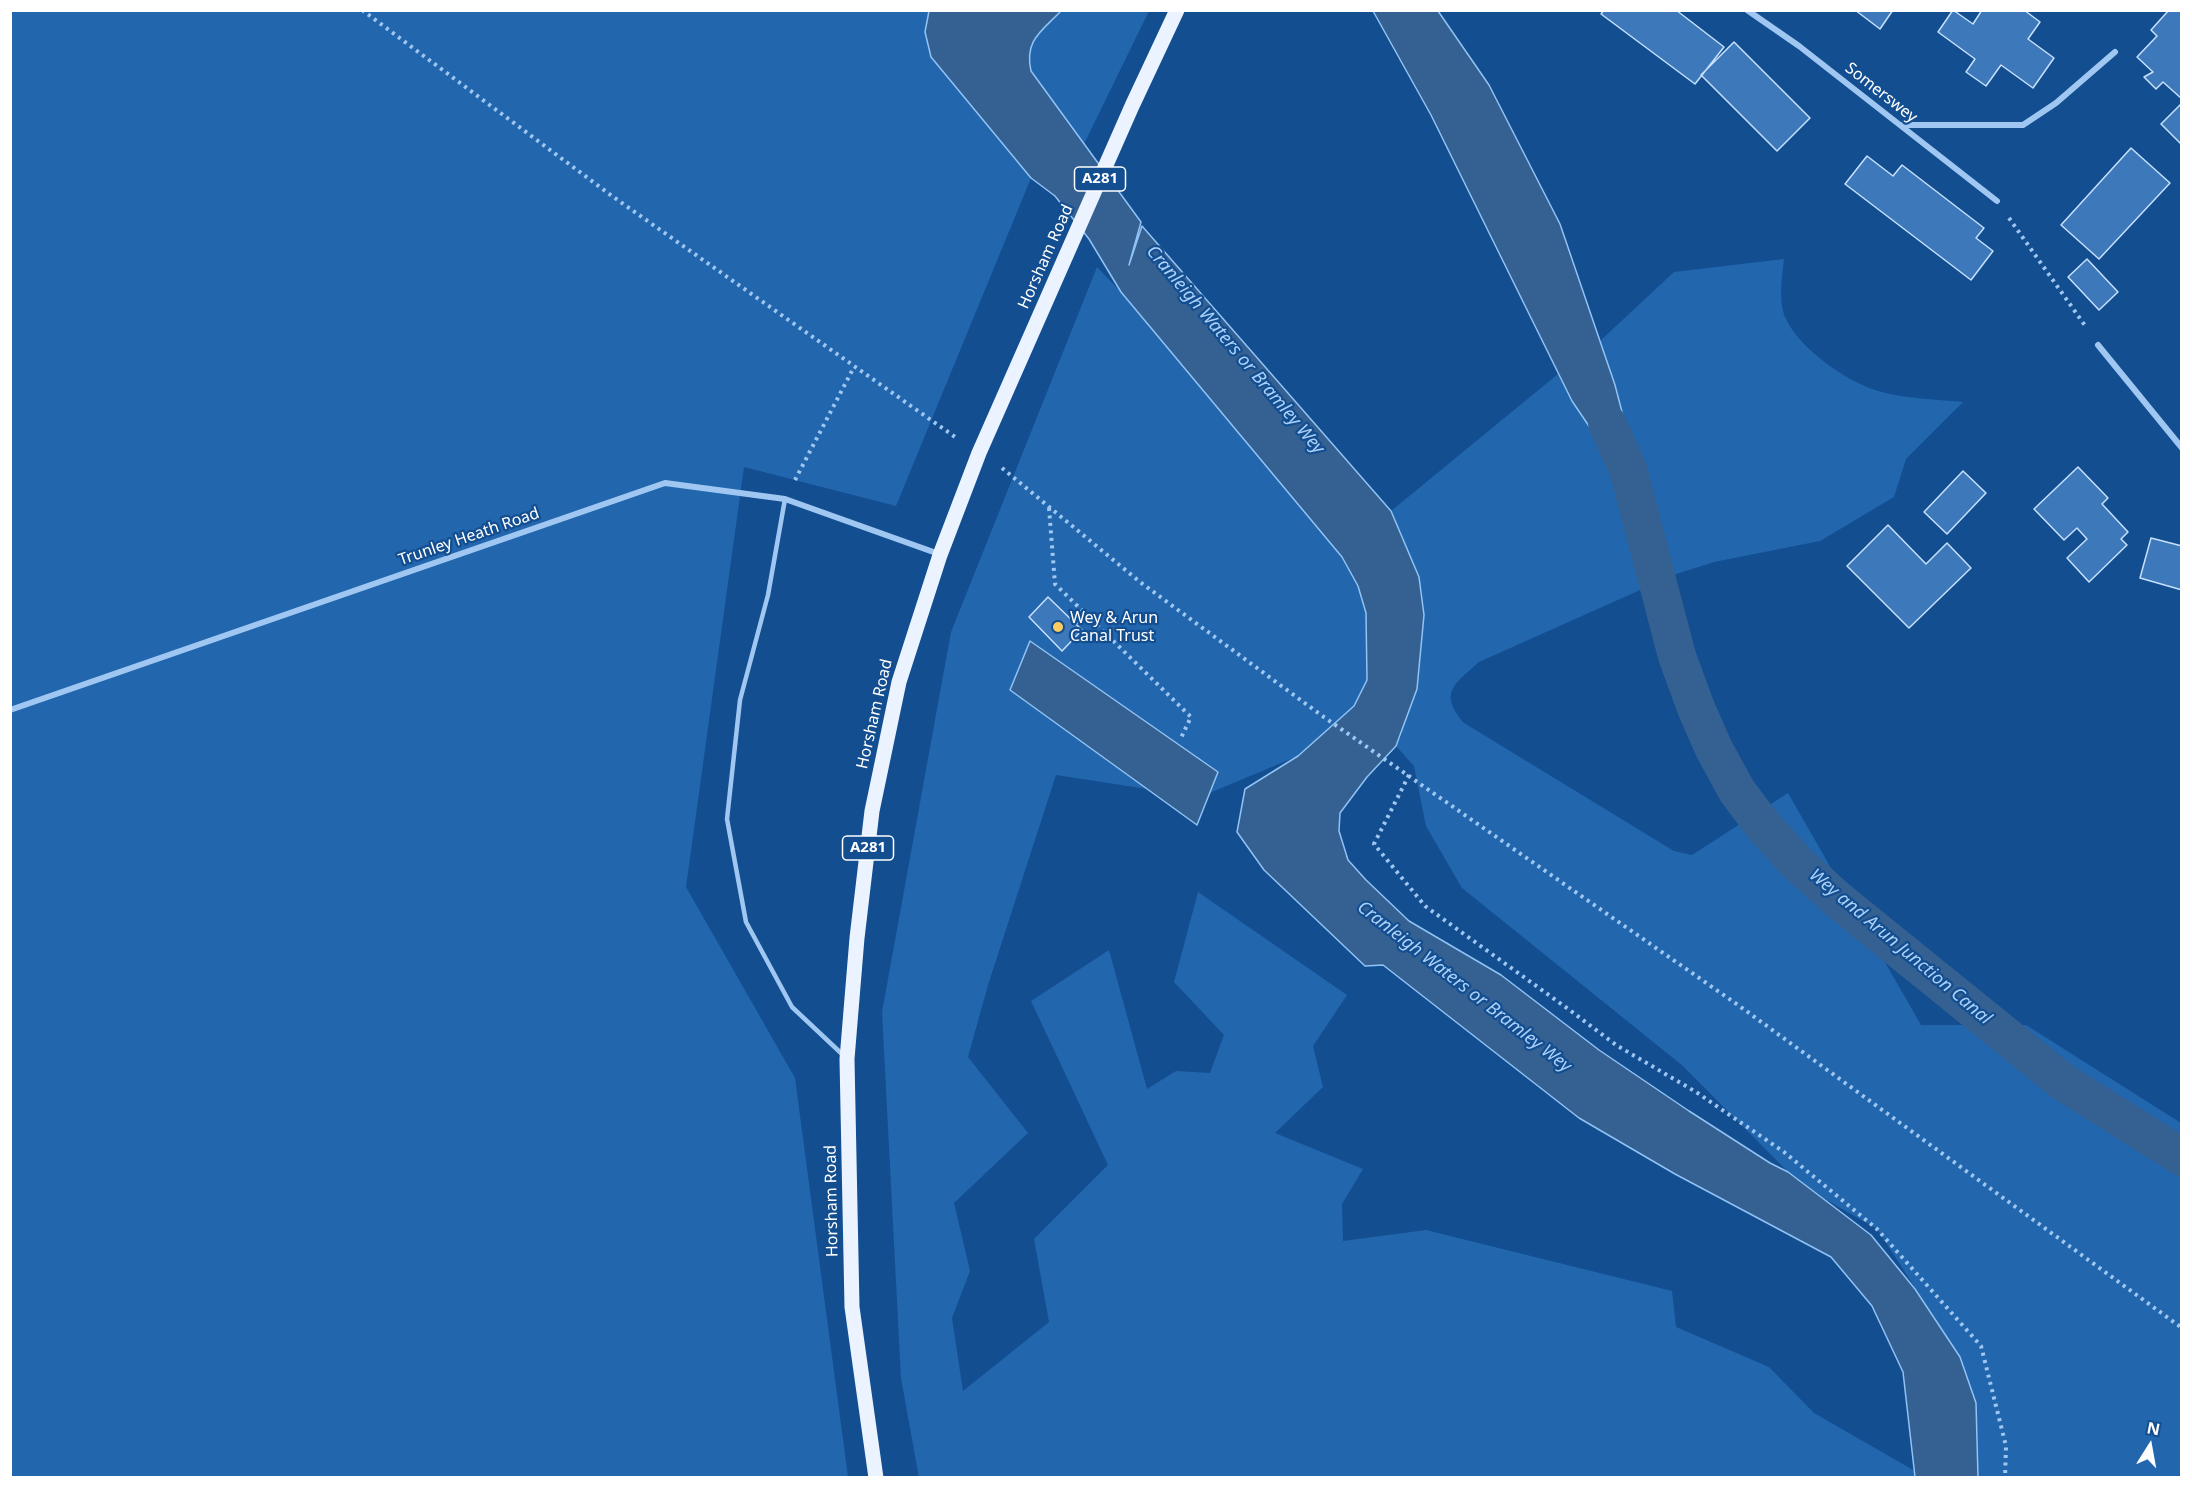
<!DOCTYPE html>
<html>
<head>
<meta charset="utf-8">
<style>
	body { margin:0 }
	#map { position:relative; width:2192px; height:1488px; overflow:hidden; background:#134e91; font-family:"Noto Sans",sans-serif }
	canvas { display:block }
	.frame { position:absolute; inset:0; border:12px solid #fff; pointer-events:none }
	.north { position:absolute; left:2120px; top:1416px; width:60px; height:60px; -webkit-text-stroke:4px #134e91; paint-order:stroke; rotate:11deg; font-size:16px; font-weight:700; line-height:24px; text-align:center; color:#fff }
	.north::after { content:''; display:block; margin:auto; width:21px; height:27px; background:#fff; clip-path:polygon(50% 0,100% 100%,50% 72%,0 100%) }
</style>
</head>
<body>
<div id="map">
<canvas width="2192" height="1488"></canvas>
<div class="frame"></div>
<div class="north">N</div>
</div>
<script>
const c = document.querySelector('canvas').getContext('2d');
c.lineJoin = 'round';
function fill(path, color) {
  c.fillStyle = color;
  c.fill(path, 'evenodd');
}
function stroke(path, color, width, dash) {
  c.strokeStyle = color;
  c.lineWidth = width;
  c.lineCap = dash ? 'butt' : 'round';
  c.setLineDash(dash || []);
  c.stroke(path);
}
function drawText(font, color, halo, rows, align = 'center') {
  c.font = font + ' "Noto Sans",sans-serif';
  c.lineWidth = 4.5;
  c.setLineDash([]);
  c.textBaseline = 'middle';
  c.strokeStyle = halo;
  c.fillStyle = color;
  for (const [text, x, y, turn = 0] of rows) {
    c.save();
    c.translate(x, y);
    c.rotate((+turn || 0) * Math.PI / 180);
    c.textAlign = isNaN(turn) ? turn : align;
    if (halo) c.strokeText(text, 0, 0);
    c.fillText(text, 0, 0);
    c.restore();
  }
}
fill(new Path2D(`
	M 10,11 L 929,11 L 925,32 L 931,57 L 1031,178 L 896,506 L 744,467 L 686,887 L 795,1078 L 848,1477 L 11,1477 Z
	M 1061,11 L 1149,11 L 1084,144 L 1031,71 C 1024,40 1042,31 1061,11 Z
	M 1784,259 C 1782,277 1778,303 1786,319 C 1800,349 1845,380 1875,390 C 1903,399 1934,399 1963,402 L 1906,459 L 1894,497 L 1820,541 L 1714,562 L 1676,574 L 1479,662 C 1455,684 1438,692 1464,723 L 1674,851 L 1692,855 L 1788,793 L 1921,1025 L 2026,1025 L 2181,1123 L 2181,1477 L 1978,1477 L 1976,1403 L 1960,1357 L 1877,1229 L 1823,1198 L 1788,1172 L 1683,1066 L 1462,888 L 1426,826 L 1414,766 L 1396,746 L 1402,734 L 1391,511 L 1558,374 L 1577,408 L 1628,435 L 1615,385 L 1600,341 L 1674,272 Z
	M 1097,267 L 1121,292 L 1342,557 L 1358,586 L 1366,613 L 1367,680 L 1354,706 L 1298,756 L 1200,797 L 1056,775 L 988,985 L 968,1057 L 1028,1133 L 954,1203 L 970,1271 L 952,1318 L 963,1391 L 1049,1322 L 1034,1239 L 1108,1165 L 1031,1001 L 1109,950 L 1147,1089 L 1176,1071 L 1210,1073 L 1224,1035 L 1174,982 L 1198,892 L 1347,995 L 1313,1046 L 1323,1087 L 1275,1133 L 1363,1169 L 1342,1204 L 1343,1241 L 1426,1230 L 1672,1291 L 1676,1327 L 1769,1367 L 1814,1413 L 1915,1471 L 1915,1477 L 919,1478 L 901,1378 L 882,1012 L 951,632 Z`), '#2266ae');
const water = new Path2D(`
	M 929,11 L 1061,11 C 1042,31 1024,40 1031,71 L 1141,222 L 1129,265 L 1142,226 L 1391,511 L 1419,577 L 1424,615 L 1417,689 L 1396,746 L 1367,777 L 1340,813 L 1339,831 L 1348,860 L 1366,880 L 1409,921 L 1501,975 L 1599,1050 L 1689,1111 L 1770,1163 L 1788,1172 L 1871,1235 L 1915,1289 L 1960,1357 L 1976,1403 L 1978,1477 L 1915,1477 L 1903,1372 L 1872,1306 L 1831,1257 L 1675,1174 L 1579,1118 L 1383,965 L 1365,966 L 1264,870 L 1237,832 L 1245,789 L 1298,756 L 1354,706 L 1367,680 L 1366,613 L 1358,586 L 1342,557 L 1121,292 L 1089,239 L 1055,196 L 1031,178 L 931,57 L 925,32 Z
	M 1373,11 L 1438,11 L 1489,85 L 1560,224 L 1615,385 L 1628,435 L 1628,469 L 1597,438 L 1572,401 L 1431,115 Z
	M 1030,641 L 1218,772 L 1197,825 L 1010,690 Z`);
fill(water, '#356192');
stroke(water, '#91c3f5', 1.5);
stroke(new Path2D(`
	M 1607,423 L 1628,469 L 1677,656 L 1696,708 L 1714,749 L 1737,791 L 1761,823 L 1795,861 L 1838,900 L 2063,1082 L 2182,1157`), '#356192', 38);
const building = new Path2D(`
	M 1604,10 L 1676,10 L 1724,47 L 1695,84 L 1601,14 Z
	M 1855,10 L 1893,10 L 1880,29 Z
	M 1953,10 L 1973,24 L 1982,10 L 2024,10 L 2040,22 L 2028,39 L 2054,58 L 2033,88 L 2001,65 L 1986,86 L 1966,72 L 1975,59 L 1938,32 Z
	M 2169,10 L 2182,10 L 2182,99 L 2163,82 L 2156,89 L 2144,77 L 2153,72 L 2137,57 L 2157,36 L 2151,30 Z
	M 1734,42 L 1810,118 L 1777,151 L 1701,75 Z
	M 2181,104 L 2182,105 L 2182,145 L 2161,124 Z
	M 2131,148 L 2170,183 L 2099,259 L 2061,225 Z
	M 1867,156 L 1893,176 L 1902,165 L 1984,228 L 1976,238 L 1993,251 L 1971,280 L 1845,184 Z
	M 2087,259 L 2118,292 L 2099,310 L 2068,277 Z
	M 2078,467 L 2108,498 L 2102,504 L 2128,532 L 2121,539 L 2127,545 L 2089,582 L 2067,558 L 2087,539 L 2077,528 L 2064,540 L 2034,509 Z
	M 1963,471 L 1986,493 L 1947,534 L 1924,512 Z
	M 1888,525 L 1926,564 L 1947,543 L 1971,568 L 1909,628 L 1847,566 Z
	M 2151,538 L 2182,546 L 2182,590 L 2140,578 Z
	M 1048,597 L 1082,630 L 1062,651 L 1029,617 Z`);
fill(building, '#3c78ba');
stroke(building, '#c7e1fd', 1.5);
stroke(new Path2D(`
	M 362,10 L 612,196 L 958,439
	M 2009,218 L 2086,327
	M 1002,468 L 1140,582 L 1321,715 L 1738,1005 L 2182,1328
	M 795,480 L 854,367
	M 1049,508 L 1055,584 L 1191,717 L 1180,740
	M 1075,624 L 1084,613
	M 1409,775 L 1374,844 L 1425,906 L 1571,1011 L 1616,1045 L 1696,1092 L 1784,1152 L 1877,1229 L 1981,1346 L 2006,1446 L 2005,1478`), '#9fc7f2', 4, [3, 4.5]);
stroke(new Path2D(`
	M 785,499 L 768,595 L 740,700 L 727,819 L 746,922 L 792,1007 L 843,1055`), '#9fc7f2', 4.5);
stroke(new Path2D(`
	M 1747,10 L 1799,46 L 1997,201
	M 1901,125 L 2023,125 L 2056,103 L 2115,52
	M 2098,345 L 2182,448
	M 10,710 L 665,483 L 785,499 L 939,554`), '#9fc7f2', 6);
stroke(new Path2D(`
	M 876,1478 L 852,1307 L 847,1059 L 857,938 L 872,811 L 899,682 L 940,555 L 979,453 L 1132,106 L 1177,10`), '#eaf3ff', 15);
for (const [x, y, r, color] of [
	[1058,627,6,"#ffcc60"]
]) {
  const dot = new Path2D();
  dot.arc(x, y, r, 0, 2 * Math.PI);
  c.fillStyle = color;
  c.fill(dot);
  stroke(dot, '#134e91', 2);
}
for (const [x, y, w] of [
	[1100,179,51],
	[868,848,51]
]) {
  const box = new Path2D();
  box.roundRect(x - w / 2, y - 12, w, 24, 4.5);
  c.fillStyle = '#134e91';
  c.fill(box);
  stroke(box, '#fff', 1.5);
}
drawText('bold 15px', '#fff', null, [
	["A281",1100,179],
	["A281",868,848]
]);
drawText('16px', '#fff', '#134e91', [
	["Somerswey",1881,93,38],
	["Horsham Road",1046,257,-66],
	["Trunley Heath Road",469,537,-19],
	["Horsham Road",875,714,-77],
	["Horsham Road",832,1201,-91]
]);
drawText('16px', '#fff', '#134e91', [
	["Wey & Arun",1070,618],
	["Canal Trust",1070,636]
], 'left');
drawText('italic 18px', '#abd1f9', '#134e91', [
	["Cranleigh Waters or Bramley Wey",1235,350,50],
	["Wey and Arun Junction Canal",1900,947,40],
	["Cranleigh Waters or Bramley Wey",1464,987,38]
]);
</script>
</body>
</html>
